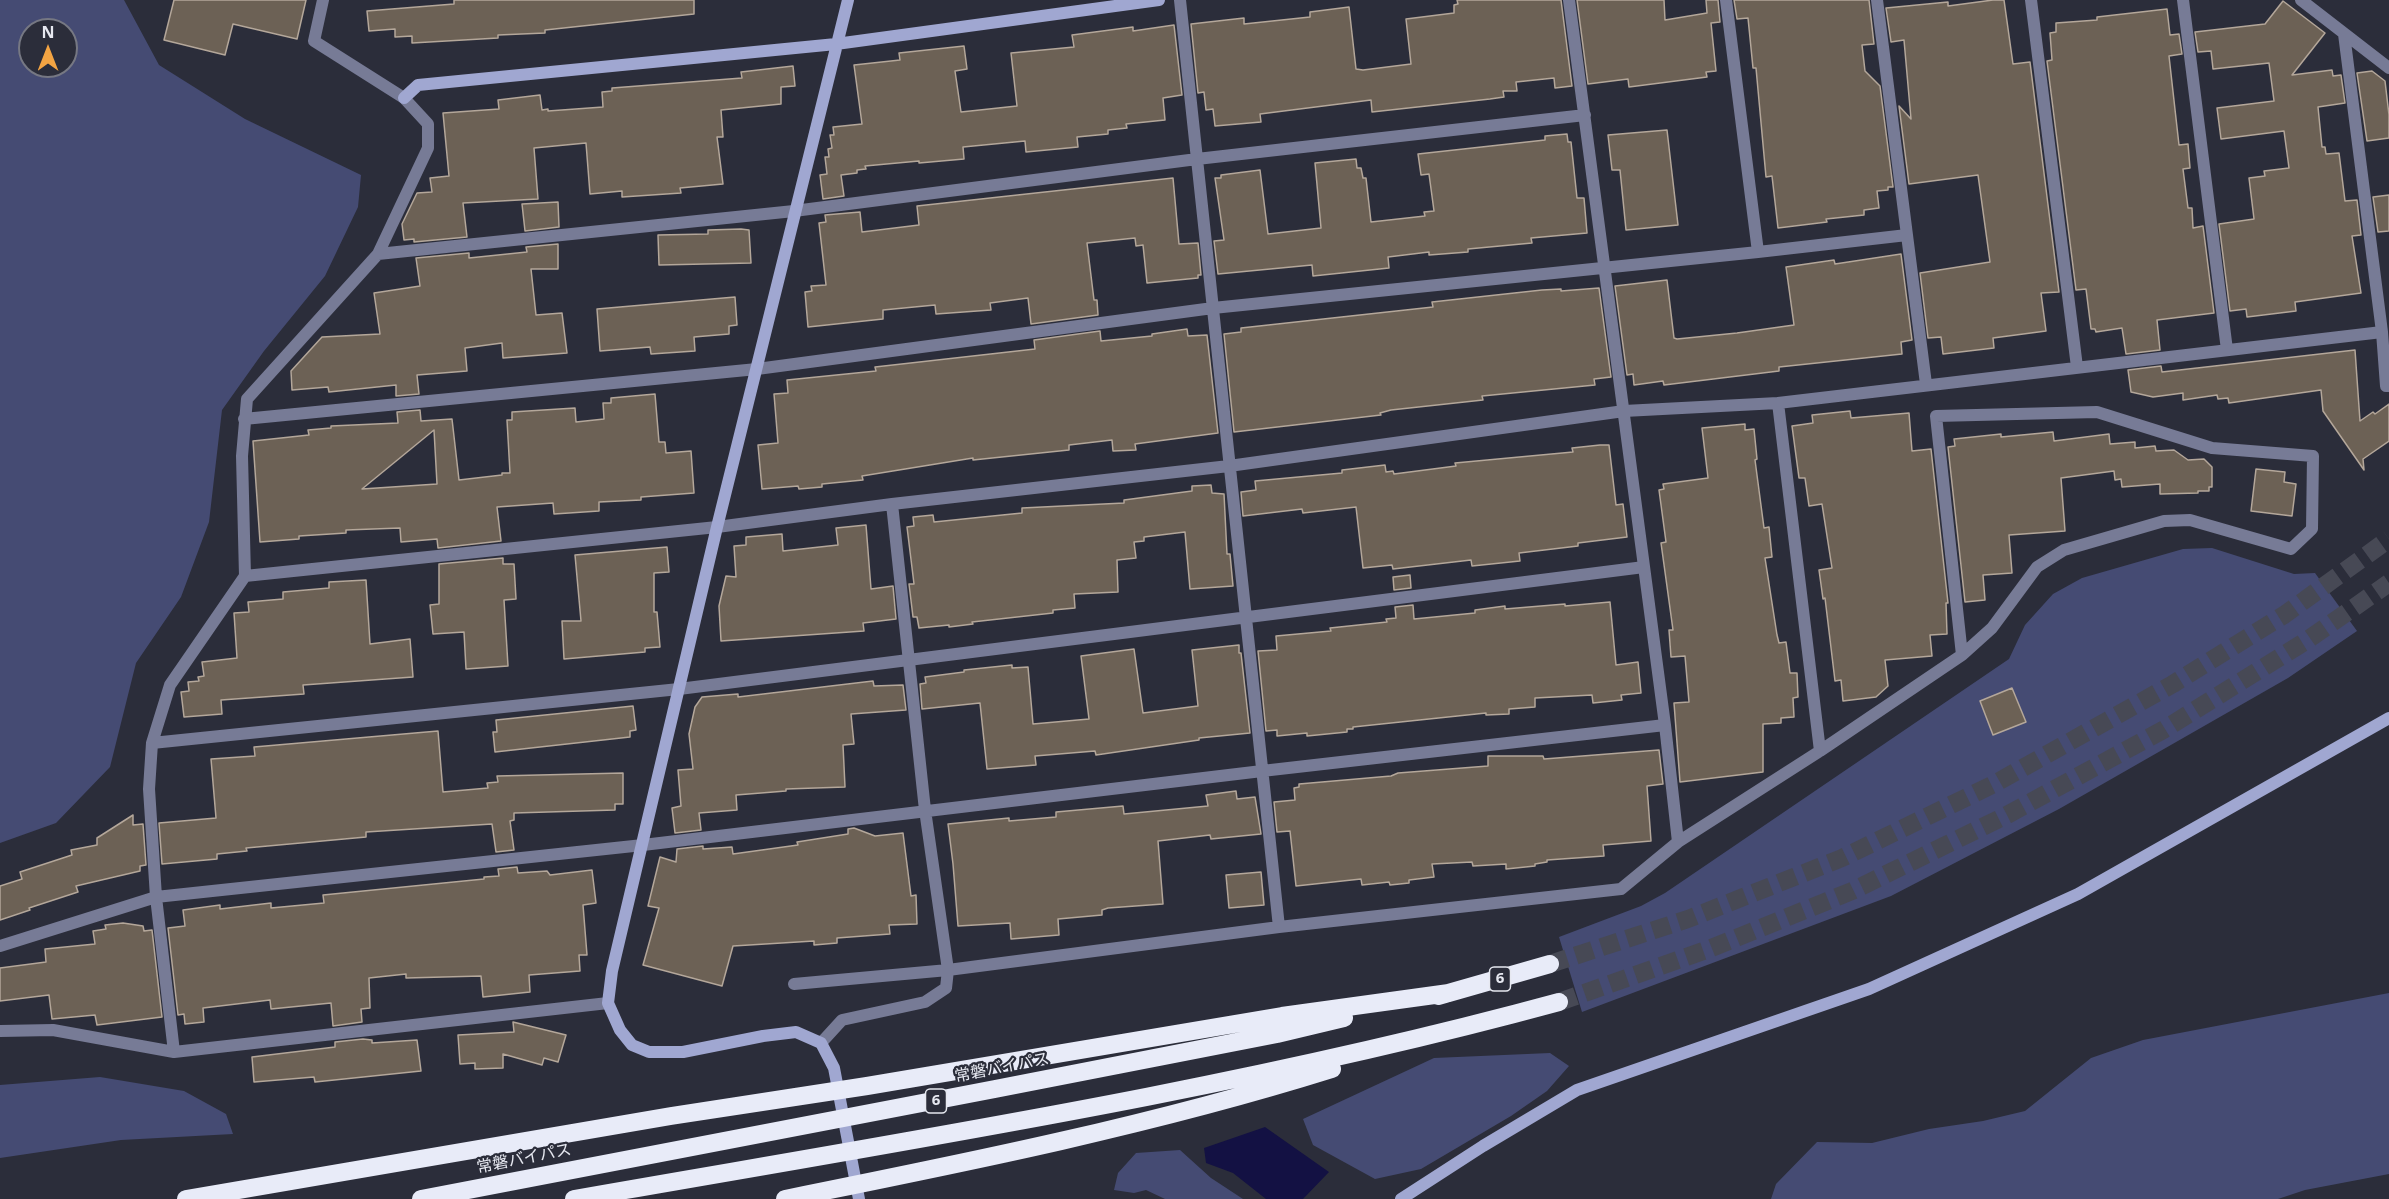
<!DOCTYPE html>
<html>
<head>
<meta charset="utf-8">
<style>
	body { margin:0 }
	#map { position:relative; width:2389px; height:1199px; overflow:hidden; background:#2b2d3a; font-family:"Open Sans",sans-serif }
	canvas { display:block }
	.north { position:absolute; left:18px; top:18px; width:60px; height:60px; box-sizing:border-box; background:#2b2d3a; border:2px solid #767883; border-radius:50%; rotate:0deg; font-size:16px; font-weight:700; line-height:24px; text-align:center; color:#e6e8f0 }
	.north::after { content:''; display:block; margin:auto; width:21px; height:27px; background:#f3a443; clip-path:polygon(50% 0,100% 100%,50% 72%,0 100%) }
</style>
</head>
<body>
<div id="map">
<canvas width="2389" height="1199"></canvas>
<div class="north">N</div>
</div>
<script>
const c = document.querySelector('canvas').getContext('2d');
c.lineJoin = 'round';
function fill(path, color) {
  c.fillStyle = color;
  c.fill(path, 'evenodd');
}
function stroke(path, color, width, dash) {
  c.strokeStyle = color;
  c.lineWidth = width;
  c.lineCap = dash ? 'butt' : 'round';
  c.setLineDash(dash || []);
  c.stroke(path);
}
function drawText(font, color, halo, rows, align = 'center') {
  c.font = font + ' "Open Sans","Noto Sans JP",sans-serif';
  c.lineWidth = 4.5;
  c.setLineDash([]);
  c.textBaseline = 'middle';
  c.strokeStyle = halo;
  c.fillStyle = color;
  for (const [text, x, y, turn = 0] of rows) {
    c.save();
    c.translate(x, y);
    c.rotate((+turn || 0) * Math.PI / 180);
    c.textAlign = isNaN(turn) ? turn : align;
    if (halo) c.strokeText(text, 0, 0);
    c.fillText(text, 0, 0);
    c.restore();
  }
}
fill(new Path2D(`
	M 0,0 L 124,0 L 159,65 L 245,119 L 361,175 L 358,207 L 325,276 L 264,351 L 222,410 L 209,522 L 181,597 L 136,663 L 110,767 L 56,823 L 0,843 ZM 30,30 L 66,30 L 66,66 L 30,66 Z
	M 2212,548 L 2294,574 L 2315,573 L 2357,631 L 2288,678 L 2059,809 L 1891,896 L 1582,1012 L 1559,937 L 1641,906 L 1665,893 L 2009,659 L 2025,625 L 2053,594 L 2082,578 L 2183,549 Z
	M 2389,993 L 2389,1174 L 2305,1190 L 2278,1199 L 1771,1199 L 1776,1184 L 1817,1142 L 1872,1143 L 1929,1129 L 1983,1121 L 2025,1111 L 2091,1058 L 2143,1040 Z
	M 1550,1053 L 1569,1066 L 1547,1091 L 1511,1116 L 1421,1169 L 1375,1179 L 1313,1145 L 1303,1119 L 1434,1058 Z
	M 100,1077 L 184,1091 L 226,1114 L 233,1134 L 121,1140 L 0,1158 L 0,1085 Z
	M 1180,1150 L 1211,1178 L 1243,1199 L 1165,1199 L 1146,1190 L 1134,1193 L 1114,1190 L 1118,1173 L 1136,1153 Z`), '#454b73');
fill(new Path2D(`
	M 1265,1127 L 1329,1172 L 1303,1199 L 1266,1199 L 1233,1173 L 1206,1163 L 1204,1148 Z`), '#131143');
const building = new Path2D(`
	M 174,0 L 306,0 L 297,39 L 233,24 L 225,55 L 164,40 Z
	M 454,0 L 694,0 L 694,14 L 545,30 L 545,33 L 498,35 L 498,38 L 412,43 L 412,36 L 395,37 L 395,29 L 369,31 L 367,11 L 454,4 Z
	M 1457,0 L 1561,0 L 1572,86 L 1555,88 L 1554,78 L 1516,82 L 1517,91 L 1503,91 L 1504,97 L 1490,99 L 1372,112 L 1371,100 L 1260,114 L 1261,122 L 1215,126 L 1213,109 L 1206,110 L 1204,92 L 1198,93 L 1191,24 L 1244,18 L 1244,24 L 1310,17 L 1310,12 L 1349,7 L 1356,69 L 1363,70 L 1411,64 L 1406,19 L 1454,13 L 1454,5 L 1458,4 Z
	M 1577,0 L 1664,0 L 1665,20 L 1707,13 L 1706,0 L 1718,0 L 1720,22 L 1711,23 L 1716,71 L 1706,72 L 1707,77 L 1629,87 L 1628,79 L 1588,84 Z
	M 1734,0 L 1869,0 L 1874,44 L 1862,45 L 1865,71 L 1880,86 L 1893,187 L 1888,187 L 1888,190 L 1877,191 L 1879,208 L 1864,210 L 1864,215 L 1826,219 L 1827,222 L 1778,228 L 1772,176 L 1766,177 L 1756,68 L 1753,68 L 1748,18 L 1737,19 Z
	M 1993,0 L 2004,0 L 2013,64 L 2030,62 L 2059,292 L 2041,293 L 2046,331 L 1993,338 L 1994,348 L 1943,354 L 1941,337 L 1928,338 L 1920,273 L 1990,262 L 1978,175 L 1909,184 L 1899,106 L 1911,119 L 1904,40 L 1891,42 L 1886,8 L 1948,2 L 1948,6 Z
	M 2283,1 L 2325,33 L 2292,75 L 2332,70 L 2333,76 L 2341,75 L 2345,103 L 2318,107 L 2322,147 L 2325,147 L 2326,154 L 2339,153 L 2345,201 L 2357,200 L 2361,235 L 2352,236 L 2361,293 L 2295,302 L 2296,311 L 2247,317 L 2246,309 L 2230,311 L 2219,224 L 2254,219 L 2249,178 L 2265,176 L 2264,171 L 2289,168 L 2284,131 L 2221,139 L 2217,108 L 2274,101 L 2269,63 L 2213,69 L 2211,51 L 2198,52 L 2195,32 L 2265,24 Z
	M 2167,9 L 2170,35 L 2179,34 L 2182,54 L 2169,56 L 2179,145 L 2188,144 L 2190,168 L 2183,169 L 2188,208 L 2192,208 L 2193,228 L 2203,226 L 2214,313 L 2157,320 L 2160,350 L 2126,354 L 2122,328 L 2096,332 L 2095,329 L 2091,329 L 2086,289 L 2076,290 L 2047,61 L 2052,60 L 2050,33 L 2056,32 L 2056,23 L 2097,20 L 2097,17 Z
	M 1174,25 L 1182,95 L 1163,98 L 1165,120 L 1126,124 L 1127,128 L 1108,130 L 1108,134 L 1077,137 L 1078,147 L 1026,152 L 1025,141 L 963,147 L 964,159 L 919,163 L 919,161 L 865,166 L 866,169 L 857,170 L 857,173 L 841,175 L 844,196 L 823,199 L 820,175 L 827,174 L 825,157 L 829,157 L 828,149 L 832,148 L 830,135 L 834,135 L 833,127 L 862,124 L 854,65 L 900,60 L 899,53 L 964,46 L 967,69 L 955,71 L 961,112 L 1017,106 L 1011,53 L 1074,47 L 1072,35 L 1133,27 L 1133,31 Z
	M 793,66 L 795,86 L 781,87 L 781,104 L 721,110 L 723,137 L 717,137 L 723,184 L 680,188 L 681,193 L 622,197 L 622,191 L 590,194 L 586,143 L 534,148 L 538,199 L 463,203 L 467,237 L 414,242 L 414,239 L 404,240 L 402,224 L 417,193 L 432,192 L 430,178 L 449,176 L 443,113 L 499,109 L 498,100 L 540,95 L 542,110 L 548,109 L 548,111 L 603,107 L 602,92 L 612,91 L 612,88 L 742,78 L 741,72 Z
	M 2372,71 L 2385,81 L 2389,115 L 2389,138 L 2367,141 L 2357,73 Z
	M 1667,130 L 1678,225 L 1626,230 L 1620,170 L 1612,170 L 1608,135 Z
	M 1567,134 L 1568,142 L 1571,142 L 1577,198 L 1584,198 L 1587,233 L 1531,238 L 1532,243 L 1468,249 L 1468,252 L 1429,255 L 1429,252 L 1388,257 L 1389,268 L 1313,276 L 1312,265 L 1218,274 L 1214,241 L 1224,240 L 1215,178 L 1221,178 L 1221,175 L 1260,170 L 1268,234 L 1321,228 L 1315,163 L 1356,159 L 1357,168 L 1361,168 L 1363,178 L 1366,178 L 1371,222 L 1425,216 L 1424,212 L 1434,211 L 1429,174 L 1421,175 L 1418,154 L 1545,140 L 1545,136 Z
	M 1173,178 L 1179,244 L 1198,243 L 1201,275 L 1198,275 L 1198,278 L 1147,283 L 1143,245 L 1136,246 L 1135,238 L 1087,243 L 1094,300 L 1097,300 L 1098,315 L 1031,324 L 1028,298 L 990,303 L 991,310 L 936,314 L 935,305 L 883,310 L 883,319 L 808,327 L 805,292 L 812,291 L 811,286 L 826,285 L 819,223 L 826,222 L 825,215 L 860,212 L 862,232 L 919,225 L 917,206 Z
	M 2389,195 L 2389,231 L 2378,232 L 2373,197 Z
	M 558,202 L 559,227 L 525,231 L 522,204 Z
	M 741,229 L 749,230 L 751,263 L 659,265 L 658,235 L 708,234 L 708,230 Z
	M 558,244 L 558,269 L 531,269 L 536,315 L 562,313 L 567,353 L 503,358 L 502,343 L 465,348 L 467,371 L 417,375 L 419,394 L 396,396 L 396,385 L 329,392 L 328,387 L 292,390 L 291,371 L 322,337 L 380,334 L 374,293 L 420,286 L 416,258 L 469,253 L 469,258 L 527,252 L 526,247 Z
	M 1901,254 L 1912,340 L 1901,342 L 1902,354 L 1779,367 L 1779,371 L 1664,385 L 1663,381 L 1634,385 L 1633,374 L 1627,375 L 1615,286 L 1667,280 L 1674,338 L 1677,339 L 1737,333 L 1794,325 L 1786,267 L 1834,260 L 1835,264 Z
	M 1599,288 L 1611,377 L 1594,379 L 1595,385 L 1482,396 L 1483,400 L 1391,410 L 1380,413 L 1381,415 L 1234,432 L 1224,334 L 1241,332 L 1241,328 L 1433,307 L 1432,302 L 1542,290 L 1561,289 L 1561,291 Z
	M 735,297 L 737,325 L 729,326 L 729,334 L 694,337 L 695,351 L 651,354 L 650,347 L 600,351 L 597,309 Z
	M 1187,329 L 1188,336 L 1207,335 L 1218,433 L 1135,444 L 1136,450 L 1113,451 L 1112,440 L 1069,445 L 1069,450 L 973,460 L 973,458 L 862,476 L 863,480 L 822,484 L 822,487 L 799,489 L 798,486 L 762,489 L 758,445 L 778,443 L 774,394 L 788,393 L 787,380 L 876,371 L 875,367 L 1035,349 L 1034,340 L 1100,331 L 1101,341 L 1152,336 L 1152,334 Z
	M 2355,350 L 2360,421 L 2373,412 L 2375,414 L 2389,404 L 2389,441 L 2363,459 L 2364,470 L 2323,411 L 2321,390 L 2229,403 L 2228,398 L 2218,399 L 2217,395 L 2183,400 L 2183,393 L 2153,397 L 2131,392 L 2128,370 L 2161,366 L 2162,372 Z
	M 655,394 L 659,442 L 665,442 L 666,453 L 691,451 L 694,493 L 641,497 L 641,500 L 599,502 L 599,511 L 554,514 L 553,503 L 497,507 L 501,541 L 438,548 L 437,539 L 401,542 L 400,528 L 346,530 L 346,533 L 299,536 L 299,539 L 260,542 L 253,441 L 309,435 L 308,430 L 331,428 L 331,426 L 398,423 L 397,412 L 420,410 L 421,421 L 452,419 L 459,480 L 502,475 L 502,473 L 510,473 L 507,420 L 512,420 L 512,412 L 575,408 L 576,422 L 604,419 L 603,403 L 611,403 L 611,398 ZM 434,430 L 437,484 L 362,489 Z
	M 1850,411 L 1851,418 L 1909,413 L 1912,451 L 1931,449 L 1948,603 L 1946,603 L 1947,634 L 1930,635 L 1932,656 L 1885,660 L 1888,686 L 1876,697 L 1843,701 L 1841,680 L 1835,681 L 1825,598 L 1823,599 L 1819,570 L 1832,568 L 1822,504 L 1809,506 L 1805,478 L 1799,478 L 1792,426 L 1813,423 L 1812,415 Z
	M 1745,424 L 1745,430 L 1754,429 L 1757,459 L 1755,460 L 1764,528 L 1769,527 L 1772,557 L 1765,558 L 1777,635 L 1779,643 L 1786,642 L 1790,673 L 1797,673 L 1798,697 L 1793,698 L 1794,717 L 1781,718 L 1781,723 L 1763,724 L 1763,772 L 1680,782 L 1674,703 L 1689,702 L 1685,656 L 1671,657 L 1669,630 L 1673,630 L 1661,543 L 1666,542 L 1659,490 L 1664,489 L 1663,484 L 1708,478 L 1702,428 Z
	M 2053,432 L 2054,441 L 2109,434 L 2110,444 L 2135,442 L 2135,448 L 2155,446 L 2156,451 L 2174,450 L 2188,460 L 2204,459 L 2212,467 L 2212,487 L 2209,487 L 2209,491 L 2198,491 L 2198,493 L 2160,494 L 2160,484 L 2122,487 L 2121,479 L 2115,480 L 2114,471 L 2061,478 L 2065,531 L 2009,535 L 2012,573 L 1983,575 L 1985,600 L 1965,602 L 1948,447 L 1955,446 L 1954,439 L 2001,434 L 2001,437 Z
	M 1600,445 L 1609,445 L 1616,505 L 1623,504 L 1627,537 L 1578,543 L 1578,546 L 1519,553 L 1520,561 L 1472,566 L 1471,560 L 1393,569 L 1392,565 L 1363,568 L 1356,507 L 1303,513 L 1302,509 L 1243,516 L 1241,492 L 1256,490 L 1255,481 L 1342,473 L 1342,470 L 1385,465 L 1386,472 L 1393,471 L 1394,474 L 1456,466 L 1455,463 L 1573,452 L 1572,448 Z
	M 2256,469 L 2285,472 L 2284,482 L 2296,484 L 2292,516 L 2251,511 Z
	M 1211,485 L 1212,493 L 1224,494 L 1227,554 L 1230,554 L 1233,586 L 1190,589 L 1185,532 L 1144,537 L 1144,541 L 1134,542 L 1136,558 L 1117,560 L 1118,592 L 1074,594 L 1075,608 L 1053,610 L 1053,613 L 972,622 L 973,624 L 949,627 L 949,625 L 919,628 L 917,617 L 913,617 L 909,584 L 914,584 L 907,527 L 914,526 L 913,517 L 933,515 L 934,522 L 1022,513 L 1022,508 L 1124,503 L 1124,500 L 1192,491 L 1192,486 Z
	M 866,525 L 871,589 L 893,586 L 896,619 L 863,623 L 864,631 L 721,641 L 719,606 L 726,576 L 736,577 L 734,546 L 746,545 L 746,537 L 782,534 L 783,551 L 838,545 L 836,528 Z
	M 667,547 L 669,572 L 654,573 L 654,612 L 657,612 L 660,647 L 645,648 L 645,652 L 564,659 L 562,621 L 581,621 L 575,555 Z
	M 503,558 L 503,564 L 514,564 L 516,599 L 504,600 L 508,666 L 466,669 L 464,632 L 433,634 L 430,605 L 439,604 L 439,564 Z
	M 1410,575 L 1411,588 L 1394,590 L 1393,577 Z
	M 366,580 L 370,644 L 410,639 L 413,677 L 303,685 L 304,694 L 221,700 L 222,714 L 184,717 L 181,692 L 189,691 L 188,682 L 199,681 L 198,677 L 204,676 L 202,662 L 237,658 L 234,613 L 249,612 L 248,602 L 283,599 L 283,592 L 329,588 L 329,582 Z
	M 1610,602 L 1616,665 L 1638,662 L 1641,693 L 1621,695 L 1622,700 L 1593,703 L 1592,695 L 1535,698 L 1535,707 L 1509,709 L 1509,714 L 1486,715 L 1486,713 L 1353,727 L 1353,729 L 1347,729 L 1347,732 L 1307,736 L 1307,733 L 1277,736 L 1277,730 L 1266,731 L 1258,651 L 1277,650 L 1276,636 L 1331,631 L 1330,628 L 1387,622 L 1386,619 L 1396,618 L 1395,607 L 1413,605 L 1414,619 L 1475,613 L 1475,610 L 1505,606 L 1505,609 L 1565,604 L 1565,606 Z
	M 1239,645 L 1239,653 L 1241,653 L 1250,733 L 1199,738 L 1199,740 L 1096,755 L 1095,751 L 1035,756 L 1036,765 L 987,769 L 980,703 L 922,709 L 920,684 L 926,683 L 925,677 L 964,672 L 964,670 L 1012,665 L 1012,668 L 1028,667 L 1033,724 L 1089,719 L 1081,656 L 1134,649 L 1143,713 L 1198,706 L 1192,650 Z
	M 873,681 L 874,686 L 903,685 L 906,710 L 851,714 L 854,744 L 843,745 L 845,787 L 786,789 L 786,791 L 736,795 L 737,810 L 699,813 L 701,830 L 675,833 L 672,808 L 681,806 L 678,770 L 693,769 L 689,734 L 695,707 L 702,697 L 738,694 L 738,697 Z
	M 2012,688 L 2026,722 L 1993,735 L 1980,701 Z
	M 633,706 L 636,730 L 630,731 L 630,737 L 495,752 L 493,732 L 497,732 L 496,720 Z
	M 438,731 L 443,792 L 488,788 L 487,783 L 498,782 L 497,776 L 623,773 L 623,804 L 615,804 L 615,810 L 514,813 L 514,820 L 510,821 L 514,850 L 496,852 L 492,824 L 366,832 L 366,837 L 246,848 L 247,851 L 217,854 L 217,859 L 162,864 L 159,823 L 216,818 L 211,759 L 255,756 L 254,747 Z
	M 1659,750 L 1663,784 L 1647,786 L 1651,841 L 1603,845 L 1604,856 L 1547,860 L 1547,862 L 1535,864 L 1535,866 L 1506,869 L 1506,864 L 1473,866 L 1472,862 L 1432,864 L 1434,877 L 1409,880 L 1409,883 L 1390,885 L 1389,882 L 1362,885 L 1361,879 L 1296,886 L 1290,831 L 1277,832 L 1274,802 L 1295,800 L 1294,788 L 1299,787 L 1299,784 L 1391,776 L 1398,773 L 1488,766 L 1488,756 L 1543,756 L 1544,759 Z
	M 1236,791 L 1237,799 L 1255,797 L 1261,834 L 1211,839 L 1210,835 L 1158,841 L 1163,904 L 1108,908 L 1102,910 L 1102,915 L 1058,919 L 1059,935 L 1011,939 L 1010,923 L 958,926 L 953,864 L 948,824 L 1009,818 L 1009,821 L 1056,817 L 1056,812 L 1123,806 L 1124,814 L 1208,806 L 1206,795 Z
	M 133,815 L 133,825 L 143,824 L 146,865 L 140,866 L 140,871 L 76,886 L 78,892 L 29,908 L 30,910 L 0,920 L 0,886 L 22,879 L 20,872 L 72,855 L 71,850 L 97,845 L 97,838 Z
	M 854,828 L 875,836 L 903,833 L 911,896 L 916,895 L 917,924 L 889,925 L 890,934 L 837,938 L 837,943 L 814,945 L 814,941 L 733,946 L 722,986 L 643,965 L 659,908 L 648,906 L 660,857 L 676,862 L 677,849 L 703,846 L 703,849 L 732,847 L 733,854 L 798,845 L 797,842 L 848,834 L 848,829 Z
	M 517,867 L 518,873 L 547,871 L 550,875 L 592,870 L 596,903 L 583,905 L 587,955 L 579,955 L 580,971 L 529,975 L 530,992 L 483,997 L 481,976 L 406,978 L 406,974 L 369,978 L 370,1008 L 361,1009 L 362,1022 L 333,1026 L 331,1003 L 271,1009 L 270,1000 L 203,1008 L 204,1022 L 185,1024 L 184,1014 L 178,1015 L 168,928 L 185,926 L 183,910 L 220,905 L 220,909 L 271,903 L 271,908 L 324,903 L 323,895 L 484,879 L 484,877 L 499,876 L 498,869 Z
	M 1261,872 L 1264,905 L 1229,908 L 1226,875 Z
	M 123,923 L 143,926 L 144,931 L 152,930 L 162,1017 L 97,1025 L 95,1015 L 52,1019 L 49,995 L 0,1001 L 0,968 L 46,962 L 45,949 L 95,944 L 93,931 L 106,929 L 105,925 Z
	M 513,1022 L 566,1035 L 558,1062 L 544,1058 L 542,1065 L 503,1054 L 503,1068 L 475,1069 L 475,1063 L 460,1064 L 458,1035 L 514,1032 Z
	M 363,1039 L 372,1040 L 372,1043 L 417,1040 L 421,1071 L 315,1082 L 314,1077 L 254,1082 L 252,1057 L 335,1047 L 335,1042 Z`);
fill(building, '#6c6155');
stroke(building, '#b4a79a', 1.5);
stroke(new Path2D(`
	M 1550,964 L 1688,919 L 1842,858 L 1994,784 L 2173,684 L 2284,615 L 2389,539
	M 1559,1002 L 1709,949 L 1852,891 L 2007,815 L 2163,730 L 2306,641 L 2389,583`), '#474955', 18, [18, 9]);
stroke(new Path2D(`
	M 323,0 L 314,41 L 404,98 L 428,124 L 428,148 L 378,254 L 247,399 L 242,456 L 245,576 L 170,685 L 152,743 L 149,789 L 156,897 L 174,1052 L 608,1003
	M 1180,0 L 1279,927
	M 1569,0 L 1665,725 L 1678,842
	M 1726,0 L 1758,252
	M 1877,0 L 1926,384
	M 2031,0 L 2077,367
	M 2183,0 L 2227,350
	M 2301,0 L 2389,68
	M 2344,34 L 2382,332 L 2386,386 L 2389,386
	M 378,254 L 794,211 L 1197,159 L 1585,115
	M 1778,403 L 1820,751
	M 244,419 L 757,369 L 1213,308 L 1758,252 L 1907,235
	M 245,576 L 717,527 L 892,504 L 1229,466 L 1624,411 L 1778,403 L 2382,332
	M 152,743 L 679,689 L 1644,567
	M 0,946 L 156,897 L 643,845 L 1262,771 L 1665,725
	M 794,984 L 948,970 L 1279,927 L 1621,889 L 1678,842 L 1820,751 L 1962,655 L 1992,628 L 2037,567 L 2064,550 L 2164,521 L 2190,520 L 2291,549 L 2312,529 L 2313,456 L 2212,448 L 2097,412 L 1936,416 L 1962,655
	M 0,1031 L 53,1030 L 174,1052
	M 821,1043 L 842,1020 L 925,1002 L 946,988 L 948,970 L 925,810 L 892,504`), '#777b96', 12);
stroke(new Path2D(`
	M 848,0 L 717,527 L 612,971 L 608,1003 L 620,1030 L 632,1045 L 649,1052 L 683,1052 L 763,1036 L 796,1032 L 821,1043 L 834,1068 L 859,1199
	M 404,98 L 418,85 L 836,44 L 1159,0
	M 1401,1199 L 1483,1146 L 1577,1090 L 1869,989 L 2078,894 L 2389,718`), '#a0a7d1', 12);
stroke(new Path2D(`
	M 1438,996 L 1550,964
	M 186,1199 L 671,1116 L 867,1086 L 1282,1016 L 1449,993
	M 421,1199 L 995,1089 L 1277,1034 L 1344,1018
	M 574,1199 C 904,1141 1236,1090 1559,1002
	M 785,1199 C 969,1162 1153,1125 1332,1069`), '#e8ebf8', 18);
for (const [x, y, w] of [
	[1500,979,21],
	[936,1101,21]
]) {
  const box = new Path2D();
  box.roundRect(x - w / 2, y - 12, w, 24, 4.5);
  c.fillStyle = '#2b2d3a';
  c.fill(box);
  stroke(box, '#e6e8f0', 1.5);
}
drawText('bold 15px', '#e6e8f0', null, [
	["6",1500,979],
	["6",936,1101]
]);
drawText('16px', '#e6e8f0', '#2b2d3a', [
	["常磐バイパス",1002,1068,-11],
	["常磐バイパス",524,1159,-11]
]);
</script>
</body>
</html>
